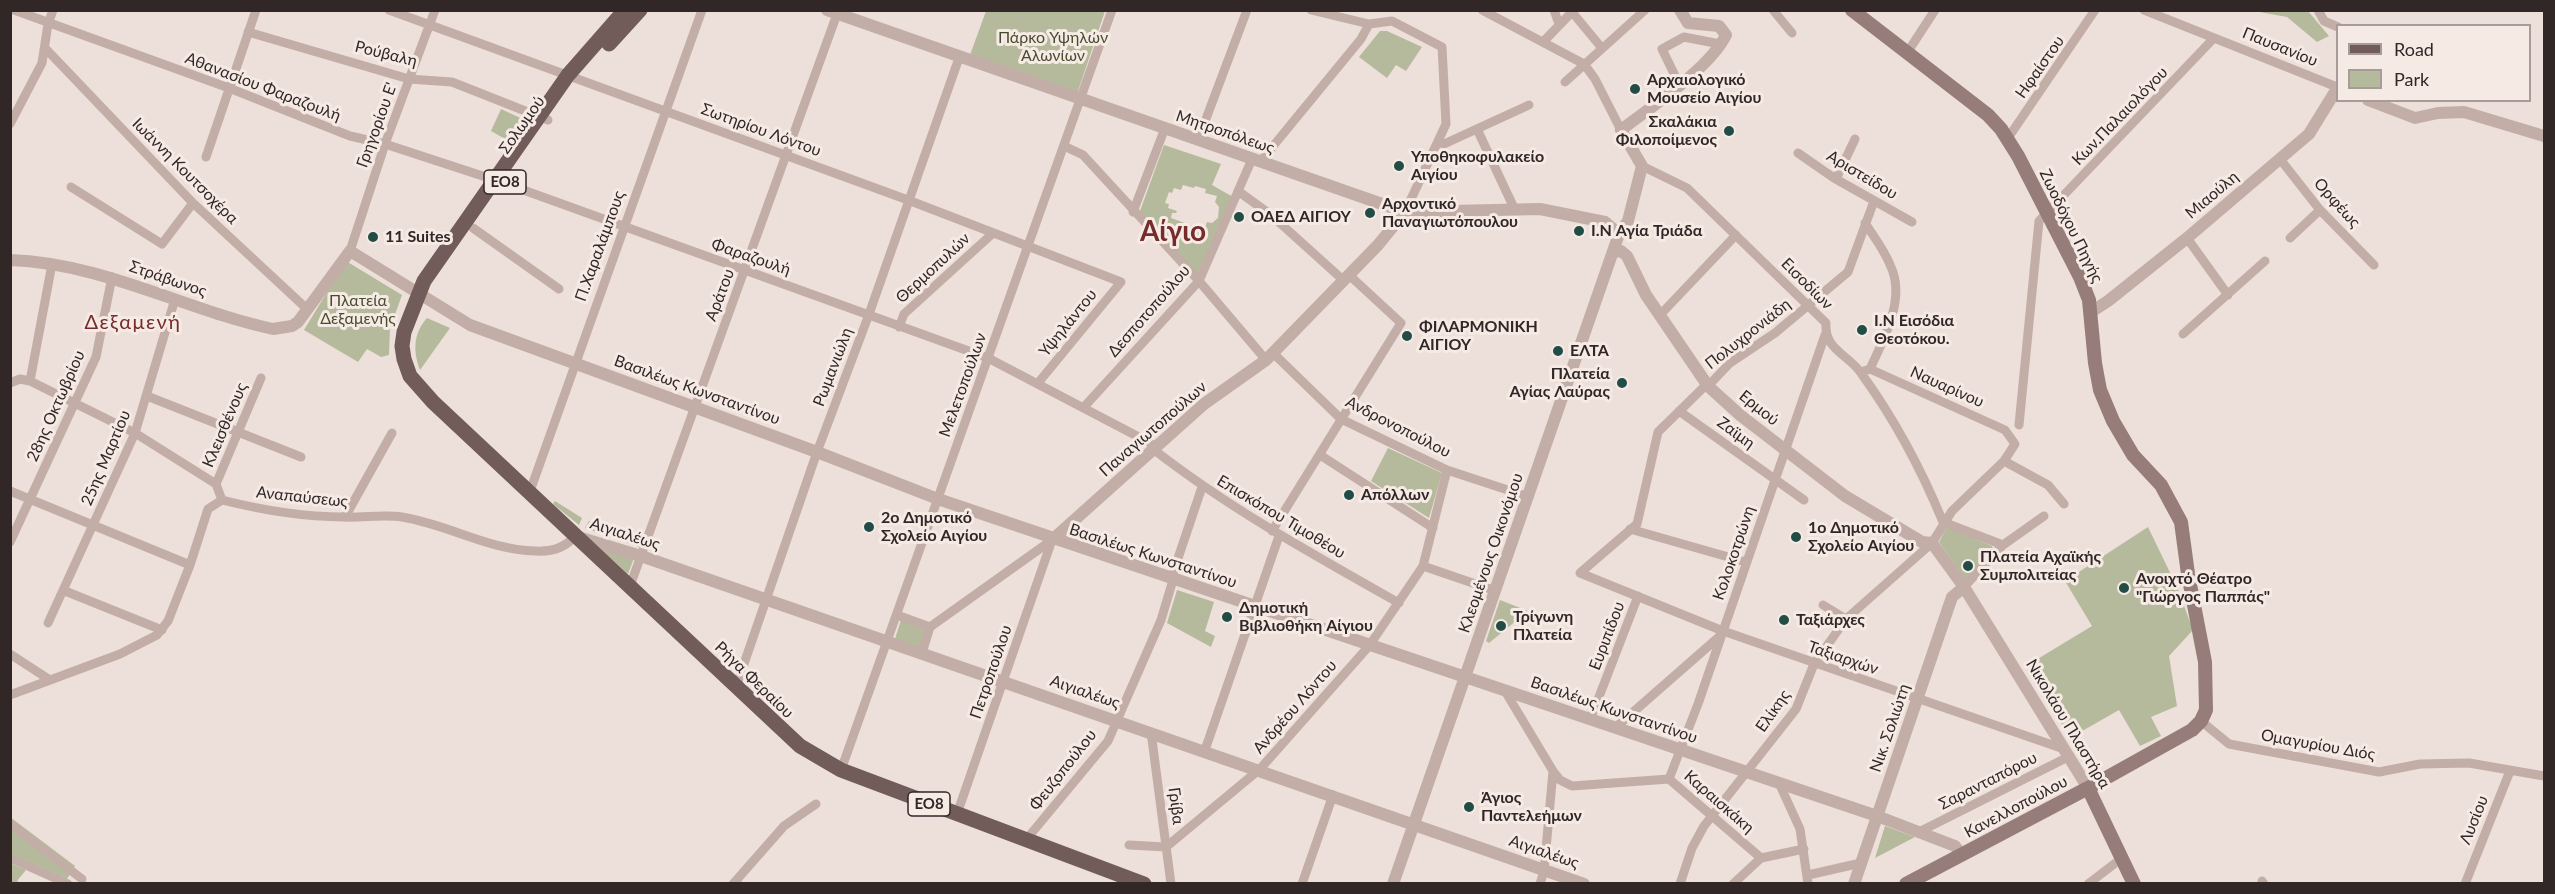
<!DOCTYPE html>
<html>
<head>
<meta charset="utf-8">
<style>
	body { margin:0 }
	#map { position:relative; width:2555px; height:894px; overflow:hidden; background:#eddfd9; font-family:Lato,sans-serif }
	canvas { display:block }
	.frame { position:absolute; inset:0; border:12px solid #312727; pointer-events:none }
	.legend { position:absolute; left:2336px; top:24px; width:195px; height:78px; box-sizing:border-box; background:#f6eae5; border:2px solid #a79c99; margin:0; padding:8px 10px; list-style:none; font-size:18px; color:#312727 }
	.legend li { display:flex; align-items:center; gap:12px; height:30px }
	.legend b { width:30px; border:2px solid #a79c99 }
</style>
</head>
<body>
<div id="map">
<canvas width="2555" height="894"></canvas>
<div class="frame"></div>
<ul class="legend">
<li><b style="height:8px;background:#715c5a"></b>Road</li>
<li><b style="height:16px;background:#b6ba9c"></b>Park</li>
</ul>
</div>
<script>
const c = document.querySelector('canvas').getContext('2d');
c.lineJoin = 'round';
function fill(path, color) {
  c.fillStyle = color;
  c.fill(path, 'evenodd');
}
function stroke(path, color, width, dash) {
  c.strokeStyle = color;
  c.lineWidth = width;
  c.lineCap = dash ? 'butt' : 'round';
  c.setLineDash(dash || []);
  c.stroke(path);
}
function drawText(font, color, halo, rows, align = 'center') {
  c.font = font + ' Lato,sans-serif';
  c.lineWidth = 6;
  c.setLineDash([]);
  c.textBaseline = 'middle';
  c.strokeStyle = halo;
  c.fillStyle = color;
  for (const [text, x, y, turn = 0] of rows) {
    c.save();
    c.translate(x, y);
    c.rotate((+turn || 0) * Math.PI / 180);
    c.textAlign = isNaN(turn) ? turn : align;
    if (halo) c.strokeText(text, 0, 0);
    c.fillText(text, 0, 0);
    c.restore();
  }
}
fill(new Path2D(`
	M 986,11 L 1105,11 L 1077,94 L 970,55 Z
	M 2254,11 L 2308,11 L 2329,36 L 2317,42 L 2287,17 Z
	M 1380,31 L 1387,31 L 1422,47 L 1406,71 L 1396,65 L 1387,78 L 1359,57 Z
	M 501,109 L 529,122 L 514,144 L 491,131 Z
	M 1164,145 L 1221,164 L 1212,185 L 1233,197 L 1197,275 L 1140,211 ZM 1183,185 L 1194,188 L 1195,186 L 1206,189 L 1205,193 L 1217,196 L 1215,202 L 1219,207 L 1218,218 L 1212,223 L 1207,222 L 1204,230 L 1171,218 L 1172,213 L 1176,213 L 1177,211 L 1168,208 L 1169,204 L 1165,203 L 1169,192 L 1172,193 L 1174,188 L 1181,190 Z
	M 346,261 L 402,295 L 390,328 L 389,355 L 381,357 L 367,349 L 358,362 L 304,330 Z
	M 427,318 L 450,328 L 420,370 C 413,351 413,334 427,318 Z
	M 1388,448 L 1442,473 L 1429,518 L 1371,481 Z
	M 555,501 L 582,518 L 579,525 L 553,504 Z
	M 589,521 L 642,539 L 639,547 L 585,528 Z
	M 1947,527 L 1992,546 L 1993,549 L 1967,582 L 1939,542 Z
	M 2148,527 L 2177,587 L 2193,630 L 2169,656 L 2177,706 L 2151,717 L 2161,736 L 2140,746 L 2119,710 L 2070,738 L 2026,666 L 2092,626 L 2065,581 Z
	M 597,546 L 634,558 L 628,574 Z
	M 1177,590 L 1214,602 L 1205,631 L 1215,636 L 1211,647 L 1167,623 Z
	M 1500,600 L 1528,611 L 1489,643 L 1486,641 Z
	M 901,620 L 926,629 L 920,647 L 895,639 Z
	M 10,817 L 75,866 L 67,879 L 11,854 Z
	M 1885,826 L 1915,837 L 1875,858 Z
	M 10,863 L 26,870 L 17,881 L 21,883 L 11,883 Z`), '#b6ba9c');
stroke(new Path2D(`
	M 14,10 L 229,88 L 350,136 L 385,144 L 504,183 L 988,358 L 1156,446
	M 389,10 L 908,200 L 1121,282 L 1038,383
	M 1311,10 L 1369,24 L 1392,21 L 1442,47 L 1446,124 L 1405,212
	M 1482,10 L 1584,64 L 1595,79 L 1621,130
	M 1554,10 L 1559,24
	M 1773,10 L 1792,33
	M 2144,10 L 2337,87
	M 2318,10 L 2324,21 L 2338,27
	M 1572,12 L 1601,47
	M 248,32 L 409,79 L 452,82 L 548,120
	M 1543,42 L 1574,10
	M 46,49 L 193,203 L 307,309
	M 1907,53 L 1935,10
	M 1565,82 L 1645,10
	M 1680,86 L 1662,49 L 1684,37 L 1720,44
	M 10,124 L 42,63 L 48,24 L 53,10
	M 1477,129 L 1514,208
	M 2008,138 L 2095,10
	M 1198,140 L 1247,10
	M 1438,142 L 1444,144 L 1529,105
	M 1064,146 L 1083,155 L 1199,281 L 1266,360
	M 1798,153 L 1834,178 L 1912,222
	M 206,157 L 256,10
	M 2280,159 L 2320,210 L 2374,265
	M 1260,162 L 1361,39 L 1369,24
	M 1642,166 L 1687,188 L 1826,323 C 1824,350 1848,354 1861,373 C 1893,417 1922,471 1943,522
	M 1836,179 L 1855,139
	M 71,187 L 162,244 L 193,203
	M 1238,191 L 1271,215 L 1342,279
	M 1133,212 L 1165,128
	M 1865,223 C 1874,237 1885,251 1891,267 C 1906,300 1883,340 1870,369
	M 473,228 L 559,289
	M 2187,238 L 2228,295
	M 2290,238 L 2320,210
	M 350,251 L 385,144 L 435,10
	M 1660,315 L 1736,235
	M 899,327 L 904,314 L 992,234
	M 2183,334 L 2265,261
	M 1273,353 L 1341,419 L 1447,470 L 1529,497
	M 30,381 L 52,264
	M 10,383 L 20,379 L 30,381 L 135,433 L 216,484 L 222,500
	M 1707,384 L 1658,432 L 1637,524 L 1580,573 L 1723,631 L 2064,749
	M 1708,386 L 1730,363 L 1775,333 L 1848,272 L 1874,201
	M 147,396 L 301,457
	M 1084,407 L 1199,281 L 1252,159
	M 1679,411 L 1804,500
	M 2019,425 L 2039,221 L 2214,38
	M 1153,449 C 1230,509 1314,555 1399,603
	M 1320,455 L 1433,528
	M 2004,461 L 2048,485 L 2064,504
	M 216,484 L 261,378
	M 10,491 L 190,565
	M 529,494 L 702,10
	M 345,517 L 392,433
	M 1943,522 L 2003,545 L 1964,587
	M 1630,529 L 1746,562
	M 1272,531 L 1401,323 L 1348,274
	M 10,542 L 96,357 L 112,277
	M 2003,545 L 2044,516
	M 1423,566 L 1496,591
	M 1171,579 L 1202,487
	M 630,586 L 837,14
	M 65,591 L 162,630
	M 1823,605 L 1846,619
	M 897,615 L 930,627 L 1052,540
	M 48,623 L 135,433 L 175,299
	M 922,653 L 930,627
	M 10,654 L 50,680
	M 736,687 L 817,452 L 868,317 L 959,58
	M 1505,691 L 1553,771 L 1544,871 L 1540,884
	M 10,695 L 120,654 L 157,635 L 168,621 L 190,565 L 208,509 L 222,500 C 262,510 301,517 343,517 C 363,518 383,514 402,517 C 447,524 489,550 535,551 C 551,552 565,548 575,536
	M 1590,720 L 1638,596
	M 2201,721 L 2229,744 L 2379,772 L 2420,764 L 2469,763 L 2544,776
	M 1615,728 L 1720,636
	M 1151,732 L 1171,884
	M 1205,750 L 1279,536
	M 841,770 L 1112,10
	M 1553,771 L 1560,780 L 1572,786 L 1669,779 L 1761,858
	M 1669,779 L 1698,704 L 1825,335
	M 1779,783 L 1800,829 L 1808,884
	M 957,814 L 1052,540
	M 10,824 L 82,879
	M 1919,832 L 2070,756
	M 1025,841 L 1108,741 L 1161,620 L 1173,580
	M 1129,845 L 1166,847 L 1260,769 L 1369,646 L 1423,566 L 1447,470
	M 10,858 L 68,884
	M 1808,875 L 1861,863
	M 2262,881 L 2264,884
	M 733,884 L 784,826 L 816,804
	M 1302,884 L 1333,795
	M 1680,884 L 1692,848 L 1704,826 L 1796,709 L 1814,664 L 1846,619 L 1932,543 L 1952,511 L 2004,461 L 2015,444 L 2005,430 L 1870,369 L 1861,372
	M 1733,884 L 1761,858 L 1804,849
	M 2088,884 L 2122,858
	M 2465,884 L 2510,771`), '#c3aea7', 9);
stroke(new Path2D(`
	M 827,10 L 1405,212 L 1540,209 L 1605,222 L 1619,234
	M 2368,100 L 2415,118 L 2438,113 L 2464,112 L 2544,136
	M 1614,252 L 1621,251 L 1627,256 L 1646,295 L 1708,386 L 1740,415 L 1845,496 L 1922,542 L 1932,543 L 1964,587 L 2088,788
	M 10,260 C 103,263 185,310 273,329 L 292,326 L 298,322 L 350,251 L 470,325 L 817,452 L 938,499 L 1877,816 L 1955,846 L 1961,854
	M 2091,312 L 2108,301 L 2187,238 L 2309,134 L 2338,87
	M 578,537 L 641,556 L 1584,884
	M 1052,540 L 1204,404 L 1266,360 L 1378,245 L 1405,212
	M 1393,884 L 1619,234 L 1628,221 L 1642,166 L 1621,130 C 1651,107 1710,68 1726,35 L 1719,26 L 1688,23 L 1680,10
	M 1854,884 L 1952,597 L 1964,587`), '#c3aea7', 12);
stroke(new Path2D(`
	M 1852,10 L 1988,115 L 2001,129 L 2018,156 L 2080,277 L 2089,300 L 2095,363 L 2100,390 L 2113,421 L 2133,455 L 2161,485 L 2181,522 L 2188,574 L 2205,662 L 2206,710 L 2201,721 L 2192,730 L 2088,788 L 1906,884
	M 2088,788 L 2134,884`), '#967d79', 14);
stroke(new Path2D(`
	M 625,10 L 568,75 L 424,281 L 404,332 L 402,346 L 404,359 L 410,376 L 433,402 L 800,746 L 841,770 L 1144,884
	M 609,44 L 640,10`), '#715c5a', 15);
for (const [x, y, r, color] of [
	[1635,89,6,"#224d46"],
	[1729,131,6,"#224d46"],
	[1399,166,6,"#224d46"],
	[1370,213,6,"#224d46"],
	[1239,217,6,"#224d46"],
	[1579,231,6,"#224d46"],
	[373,237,6,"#224d46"],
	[1862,330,6,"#224d46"],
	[1407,336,6,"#224d46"],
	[1558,351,6,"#224d46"],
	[1622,383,6,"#224d46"],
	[1349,495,6,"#224d46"],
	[869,527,6,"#224d46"],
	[1796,537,6,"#224d46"],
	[1968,566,6,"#224d46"],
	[2124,588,6,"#224d46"],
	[1227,617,6,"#224d46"],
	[1784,620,6,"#224d46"],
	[1501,626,6,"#224d46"],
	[1469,807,6,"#224d46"]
]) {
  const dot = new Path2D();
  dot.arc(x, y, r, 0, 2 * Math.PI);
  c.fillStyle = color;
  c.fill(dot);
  stroke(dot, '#f6eae5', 2);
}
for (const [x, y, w] of [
	[505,182,42],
	[929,804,42]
]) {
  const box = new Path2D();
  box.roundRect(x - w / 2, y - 12, w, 24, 4.5);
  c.fillStyle = '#f6eae5';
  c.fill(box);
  stroke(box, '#312727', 1.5);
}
drawText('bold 15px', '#312727', null, [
	["ΕΟ8",505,182],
	["ΕΟ8",929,804]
]);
drawText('16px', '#484c2e', '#f6eae5', [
	["Πάρκο Υψηλών",1053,38],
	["Αλωνίων",1053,56],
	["Πλατεία",358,301],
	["Δεξαμενής",358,319]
]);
drawText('16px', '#312727', '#f6eae5', [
	["Παυσανίου",2280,47,22],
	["Ρούβαλη",386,54,14],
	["Ηφαίστου",2040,67,-55],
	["Αθανασίου Φαραζουλή",263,87,21],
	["Κων.Παλαιολόγου",2120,116,-46],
	["Γρηγορίου Ε'",377,125,-70],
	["Σολωμού",522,125,-55],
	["Σωτηρίου Λόντου",761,130,20],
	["Μητροπόλεως",1225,132,19],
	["Ιωάννη Κουτσοχέρα",185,171,45],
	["Αριστείδου",1862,175,31],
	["Μιαούλη",2212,195,-40],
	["Ορφέως",2337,203,48],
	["Ζωοδόχου Πηγής",2071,226,64],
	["Π.Χαραλάμπους",600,246,-70],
	["Φαραζουλή",751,257,19],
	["Θερμοπυλών",933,268,-43],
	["Στράβωνος",168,279,19],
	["Εισοδίων",1807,284,45],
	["Αράτου",720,295,-69],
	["Δεσποτοπούλου",1149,311,-49],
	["Υψηλάντου",1068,323,-51],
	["Πολυχρονιάδη",1748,334,-38],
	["Ρωμανιώλη",833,367,-69],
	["Μελετοπούλων",963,385,-70],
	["Ναυαρίνου",1947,387,24],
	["Βασιλέως Κωνσταντίνου",697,390,20],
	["28ης Οκτωβρίου",56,406,-66],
	["Ερμού",1759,408,39],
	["Κλεισθένους",225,425,-67],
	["Ανδρονοπούλου",1398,427,27],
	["Παναγιωτοπούλων",1153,429,-41],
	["Ζαϊμη",1736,433,36],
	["25ης Μαρτίου",106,458,-67],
	["Αναπαύσεως",302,497,6],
	["Επισκόπου Τιμοθέου",1281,517,31],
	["Αιγιαλέως",625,534,18],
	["Κλεομένους Οικονόμου",1491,553,-71],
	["Κολοκοτρώνη",1734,553,-71],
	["Βασιλέως Κωνσταντίνου",1153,556,18],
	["Ευριπίδου",1607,636,-69],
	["Ταξιαρχών",1843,658,19],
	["Πετροπούλου",991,672,-71],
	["Ρήγα Φεραίου",754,680,44],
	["Αιγιαλέως",1085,692,19],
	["Ανδρέου Λόντου",1295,707,-49],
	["Βασιλέως Κωνσταντίνου",1614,710,19],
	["Ελίκης",1773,711,-55],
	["Νικολάου Πλαστήρα",2068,724,59],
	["Νικ. Σολιώτη",1890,728,-71],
	["Ομαγυρίου Διός",2318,745,10],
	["Φευζοπούλου",1063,770,-52],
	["Σαρανταπόρου",1988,781,-27],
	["Καραισκάκη",1719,802,41],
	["Γρίβα",1176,806,83],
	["Κανελλοπούλου",2016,807,-28],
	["Λυσίου",2474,820,-68],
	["Αιγιαλέως",1544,852,19]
]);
drawText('bold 16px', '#312727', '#f6eae5', [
	["Αρχαιολογικό",1647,80],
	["Μουσείο Αιγίου",1647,98],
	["Σκαλάκια",1717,122,"right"],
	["Φιλοποίμενος",1717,140,"right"],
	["Υποθηκοφυλακείο",1411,157],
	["Αιγίου",1411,175],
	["Αρχοντικό",1382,204],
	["Παναγιωτόπουλου",1382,222],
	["ΟΑΕΔ ΑΙΓΙΟΥ",1251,217],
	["Ι.Ν Αγία Τριάδα",1591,231],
	["11 Suites",385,237],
	["Ι.Ν Εισόδια",1874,321],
	["Θεοτόκου.",1874,339],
	["ΦΙΛΑΡΜΟΝΙΚΗ",1419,327],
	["ΑΙΓΙΟΥ",1419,345],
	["ΕΛΤΑ",1570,351],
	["Πλατεία",1610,374,"right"],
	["Αγίας Λαύρας",1610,392,"right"],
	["Απόλλων",1361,495],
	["2ο Δημοτικό",881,518],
	["Σχολείο Αιγίου",881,536],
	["1o Δημοτικό",1808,528],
	["Σχολείο Αιγίου",1808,546],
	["Πλατεία Αχαϊκής",1980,557],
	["Συμπολιτείας",1980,575],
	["Ανοιχτό Θέατρο",2136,579],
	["\"Γιώργος Παππάς\"",2136,597],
	["Δημοτική",1239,608],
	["Βιβλιοθήκη Αίγιου",1239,626],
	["Τρίγωνη",1513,617],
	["Πλατεία",1513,635],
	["Ταξιάρχες",1796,620],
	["Άγιος",1481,798],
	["Παντελεήμων",1481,816]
], 'left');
c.letterSpacing = '1.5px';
drawText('20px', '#752c2b', '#f6eae5', [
	["Δεξαμενή",133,323]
]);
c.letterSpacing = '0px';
drawText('bold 28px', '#752c2b', '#f6eae5', [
	["Αίγιο",1173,232]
]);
</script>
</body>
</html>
